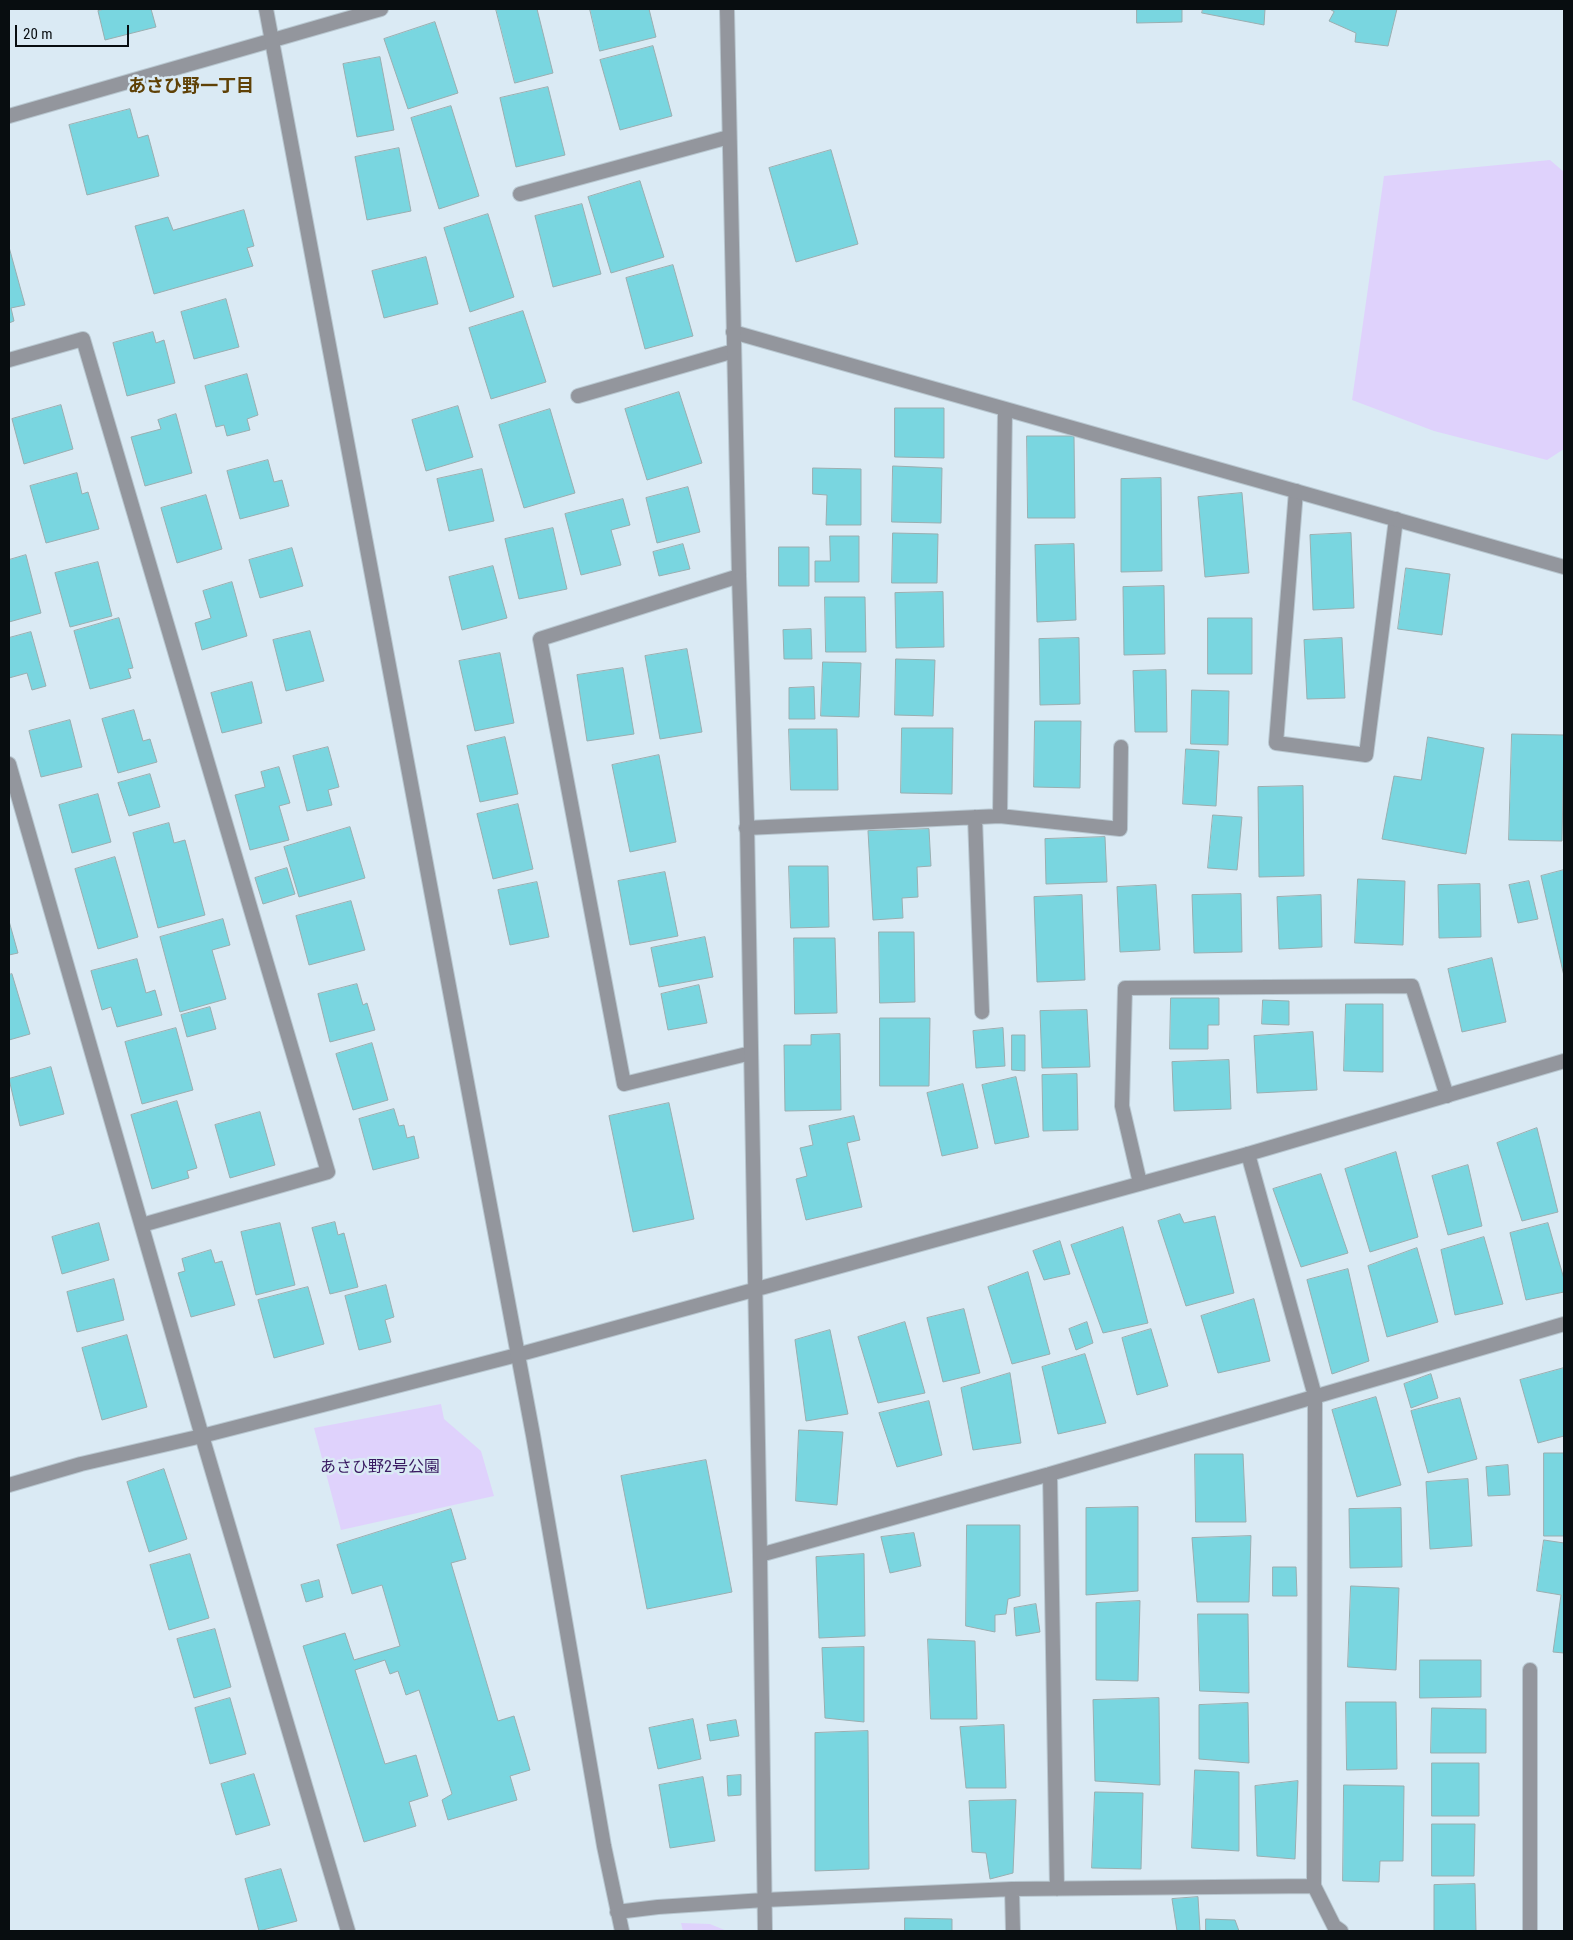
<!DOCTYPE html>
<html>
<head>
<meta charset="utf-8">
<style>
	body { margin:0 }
	#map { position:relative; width:1573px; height:1940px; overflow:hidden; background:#daeaf4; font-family:"Roboto Condensed",sans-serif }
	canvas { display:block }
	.frame { position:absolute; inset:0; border:10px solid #080d10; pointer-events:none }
	.scale { position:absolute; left:15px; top:25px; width:114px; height:22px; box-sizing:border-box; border:2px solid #080d10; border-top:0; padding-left:6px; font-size:15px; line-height:18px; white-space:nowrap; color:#080d10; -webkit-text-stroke:4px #daeaf4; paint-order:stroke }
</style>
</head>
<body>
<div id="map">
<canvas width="1573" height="1940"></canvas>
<div class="frame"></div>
<div class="scale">20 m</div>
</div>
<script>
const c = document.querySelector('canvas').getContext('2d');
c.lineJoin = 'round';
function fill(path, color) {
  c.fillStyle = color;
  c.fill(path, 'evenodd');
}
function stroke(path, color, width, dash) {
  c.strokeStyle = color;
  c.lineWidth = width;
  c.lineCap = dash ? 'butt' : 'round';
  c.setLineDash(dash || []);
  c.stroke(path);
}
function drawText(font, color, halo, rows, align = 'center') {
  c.font = font + ' "Roboto Condensed","Noto Sans JP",sans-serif';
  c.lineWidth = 5;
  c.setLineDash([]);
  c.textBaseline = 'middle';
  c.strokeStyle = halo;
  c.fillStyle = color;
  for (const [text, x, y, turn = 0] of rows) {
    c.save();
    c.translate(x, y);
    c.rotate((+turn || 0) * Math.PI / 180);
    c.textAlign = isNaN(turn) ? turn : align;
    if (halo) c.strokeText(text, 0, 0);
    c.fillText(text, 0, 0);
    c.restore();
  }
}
fill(new Path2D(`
	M 1550,160 L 1564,172 L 1564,449 L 1547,460 L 1434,431 L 1352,400 L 1384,176 Z
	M 441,1404 L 444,1419 L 481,1451 L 494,1496 L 341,1530 L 314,1428 Z
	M 681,1923 L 710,1924 L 727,1931 L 683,1931 Z`), '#dfd2fc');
const building = new Path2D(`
	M 105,9 L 151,9 L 156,27 L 105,40 L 98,11 Z
	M 496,9 L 537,9 L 553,73 L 515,83 Z
	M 590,9 L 649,9 L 656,37 L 600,51 Z
	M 1137,9 L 1182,9 L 1182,22 L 1137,23 Z
	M 1203,9 L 1265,9 L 1264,25 L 1202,13 Z
	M 1330,9 L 1397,9 L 1388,46 L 1355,42 L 1356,33 L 1329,21 L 1334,12 Z
	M 435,22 L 458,93 L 408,109 L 384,39 Z
	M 653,46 L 672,116 L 620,130 L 600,60 Z
	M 380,57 L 394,130 L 357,137 L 343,64 Z
	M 548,87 L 565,155 L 516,167 L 500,98 Z
	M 451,106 L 479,196 L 439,209 L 411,118 Z
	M 130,109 L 138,138 L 148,135 L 159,176 L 87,195 L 69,125 Z
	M 399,148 L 411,211 L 367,220 L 355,157 Z
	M 831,150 L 858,244 L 796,262 L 769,168 Z
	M 640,181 L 664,257 L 611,273 L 588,197 Z
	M 582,204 L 601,274 L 553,287 L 535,216 Z
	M 244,210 L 254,246 L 247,248 L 253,266 L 154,294 L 135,226 L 168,217 L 173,230 Z
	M 488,214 L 514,297 L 470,312 L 444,228 Z
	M 9,247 L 25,305 L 11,308 L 14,321 L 9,323 Z
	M 426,257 L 438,304 L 384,318 L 372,271 Z
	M 673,265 L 693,336 L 645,349 L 626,278 Z
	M 226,299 L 239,347 L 194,359 L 181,312 Z
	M 523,311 L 546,382 L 491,399 L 469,328 Z
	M 153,332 L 156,343 L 164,340 L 175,383 L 127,396 L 113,343 Z
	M 247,374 L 258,415 L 247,419 L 250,430 L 227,436 L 224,425 L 216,427 L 205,386 Z
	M 679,392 L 702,463 L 647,480 L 625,409 Z
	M 61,405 L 73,449 L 24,464 L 12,419 Z
	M 458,406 L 473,457 L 426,471 L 412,420 Z
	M 895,408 L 944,408 L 944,458 L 895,457 Z
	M 550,409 L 575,493 L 524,508 L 499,425 Z
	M 176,414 L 192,473 L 145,486 L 131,437 L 161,429 L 158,420 Z
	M 1027,436 L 1074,436 L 1075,518 L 1028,518 Z
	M 268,460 L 274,482 L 282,480 L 289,506 L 240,519 L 227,471 Z
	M 893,466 L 942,468 L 941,523 L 892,522 Z
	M 813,468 L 861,469 L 861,525 L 826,525 L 827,495 L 813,494 Z
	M 482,469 L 494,521 L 449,531 L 437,479 Z
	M 77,473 L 82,494 L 88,492 L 99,529 L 46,543 L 30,486 Z
	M 1161,478 L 1162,571 L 1121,572 L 1121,479 Z
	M 688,487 L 700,532 L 657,543 L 646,498 Z
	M 1242,493 L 1249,573 L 1205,577 L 1198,497 Z
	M 206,495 L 222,549 L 177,563 L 161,508 Z
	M 623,499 L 630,525 L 611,530 L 621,565 L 581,575 L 565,514 Z
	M 553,528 L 567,589 L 519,599 L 505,539 Z
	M 893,533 L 938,534 L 937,583 L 892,583 Z
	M 1351,533 L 1354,608 L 1313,610 L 1310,535 Z
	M 830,536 L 859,536 L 859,582 L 815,582 L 815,561 L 830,561 Z
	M 683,544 L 690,569 L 659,576 L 653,552 Z
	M 1074,544 L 1076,620 L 1037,622 L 1035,545 Z
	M 779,547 L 809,547 L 809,586 L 779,586 Z
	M 292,548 L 303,586 L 260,598 L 249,560 Z
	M 26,555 L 41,613 L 9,622 L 9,560 Z
	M 98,562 L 112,616 L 70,627 L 55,573 Z
	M 493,566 L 507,618 L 462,630 L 449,577 Z
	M 1406,568 L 1450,574 L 1442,635 L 1398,629 Z
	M 232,582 L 247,636 L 202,650 L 195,623 L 211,618 L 203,591 Z
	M 1164,586 L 1165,654 L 1124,655 L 1123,587 Z
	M 943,592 L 944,647 L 896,648 L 895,593 Z
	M 825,597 L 865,597 L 866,652 L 826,652 Z
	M 119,618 L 133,668 L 128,669 L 131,678 L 90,689 L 74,631 Z
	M 1208,618 L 1252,618 L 1252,674 L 1208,674 Z
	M 811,629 L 812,659 L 784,659 L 783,630 Z
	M 310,631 L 324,681 L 286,691 L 273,640 Z
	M 31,632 L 46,686 L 32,690 L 27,673 L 9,678 L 9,638 Z
	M 1079,638 L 1080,704 L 1040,705 L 1039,639 Z
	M 1342,638 L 1345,698 L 1307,699 L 1304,640 Z
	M 687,649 L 702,732 L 660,739 L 645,656 Z
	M 500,653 L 514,723 L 475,731 L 459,661 Z
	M 896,659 L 935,660 L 933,716 L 895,715 Z
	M 823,662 L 861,663 L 859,717 L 821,716 Z
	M 623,668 L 634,734 L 587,741 L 577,675 Z
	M 1166,670 L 1167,732 L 1135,732 L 1133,671 Z
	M 252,682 L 262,723 L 222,733 L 211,693 Z
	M 814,687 L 815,719 L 789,719 L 789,688 Z
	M 1192,690 L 1229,691 L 1228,745 L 1191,744 Z
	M 134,710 L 143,741 L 150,739 L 157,762 L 118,773 L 102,719 Z
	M 70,720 L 82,767 L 41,777 L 29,731 Z
	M 1035,721 L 1081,721 L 1080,788 L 1034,787 Z
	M 902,728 L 953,728 L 952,794 L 901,793 Z
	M 789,729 L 837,729 L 838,790 L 791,790 Z
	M 1512,734 L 1564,735 L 1562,841 L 1509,840 Z
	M 505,737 L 518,794 L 480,802 L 467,746 Z
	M 1428,737 L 1484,748 L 1466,854 L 1382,839 L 1394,776 L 1421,780 Z
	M 328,747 L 339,787 L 328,790 L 332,805 L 307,811 L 293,756 Z
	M 1186,749 L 1219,751 L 1216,806 L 1183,804 Z
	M 659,755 L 676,842 L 630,852 L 612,765 Z
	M 279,767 L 290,803 L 279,806 L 289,840 L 250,850 L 235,795 L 265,787 L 261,772 Z
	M 150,774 L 160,807 L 129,816 L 118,783 Z
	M 1303,786 L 1304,876 L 1259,877 L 1258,787 Z
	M 98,794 L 111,842 L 72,853 L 59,805 Z
	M 518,804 L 533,869 L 493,879 L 477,814 Z
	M 1213,815 L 1242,817 L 1237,870 L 1208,868 Z
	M 169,823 L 174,843 L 185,840 L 205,915 L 158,928 L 133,833 Z
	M 350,827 L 365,878 L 299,897 L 284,847 Z
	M 929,829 L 931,866 L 917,867 L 918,897 L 902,898 L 903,918 L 873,920 L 868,831 Z
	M 1105,837 L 1107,882 L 1046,884 L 1045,839 Z
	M 115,857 L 138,937 L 98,949 L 75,869 Z
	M 789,866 L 828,866 L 829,927 L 791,928 Z
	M 287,868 L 295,894 L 263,904 L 255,878 Z
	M 1564,870 L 1564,976 L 1541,876 Z
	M 665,872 L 678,936 L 630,945 L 618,881 Z
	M 1358,879 L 1405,881 L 1403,945 L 1355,943 Z
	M 1529,881 L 1538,919 L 1518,923 L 1509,885 Z
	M 537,882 L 549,937 L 510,945 L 498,890 Z
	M 1480,884 L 1481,937 L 1439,938 L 1438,885 Z
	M 1156,885 L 1160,950 L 1120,952 L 1117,887 Z
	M 1241,894 L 1242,952 L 1194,953 L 1192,895 Z
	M 1082,895 L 1085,980 L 1037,982 L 1034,897 Z
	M 1321,895 L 1322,947 L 1279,949 L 1277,897 Z
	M 351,901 L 365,950 L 309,965 L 296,916 Z
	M 223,919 L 230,945 L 212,950 L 226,999 L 180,1012 L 160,937 Z
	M 9,921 L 18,953 L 9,955 Z
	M 879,932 L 914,932 L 915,1002 L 880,1003 Z
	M 705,937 L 713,977 L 659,987 L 651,948 Z
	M 794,938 L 835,938 L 837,1013 L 795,1014 Z
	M 1492,958 L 1506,1022 L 1462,1032 L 1448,969 Z
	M 137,959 L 146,993 L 155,990 L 162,1015 L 117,1027 L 111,1007 L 102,1010 L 91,971 Z
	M 12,974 L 30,1034 L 9,1040 L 9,975 Z
	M 357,984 L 363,1005 L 367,1003 L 375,1030 L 330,1042 L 318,994 Z
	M 699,985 L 707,1023 L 668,1030 L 661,994 Z
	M 1171,998 L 1219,998 L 1219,1025 L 1208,1025 L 1208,1049 L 1170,1049 Z
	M 1263,1000 L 1289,1001 L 1289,1025 L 1262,1024 Z
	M 1346,1004 L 1383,1004 L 1383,1072 L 1344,1071 Z
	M 210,1007 L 216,1029 L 187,1037 L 181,1015 Z
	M 1087,1010 L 1090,1067 L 1042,1068 L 1040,1011 Z
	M 880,1018 L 930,1018 L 929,1086 L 880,1086 Z
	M 176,1028 L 193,1090 L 142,1104 L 125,1042 Z
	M 1003,1028 L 1005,1066 L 976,1068 L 973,1031 Z
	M 1313,1032 L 1317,1090 L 1257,1093 L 1254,1036 Z
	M 840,1034 L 841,1110 L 785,1111 L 784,1045 L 811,1045 L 811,1035 Z
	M 1012,1035 L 1025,1035 L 1025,1071 L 1012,1070 Z
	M 372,1043 L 388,1100 L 353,1110 L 336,1054 Z
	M 1229,1060 L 1231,1109 L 1174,1111 L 1172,1062 Z
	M 51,1067 L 64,1114 L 20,1126 L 9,1079 Z
	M 1077,1074 L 1078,1130 L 1043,1131 L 1042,1075 Z
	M 1016,1077 L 1029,1137 L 995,1144 L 982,1085 Z
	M 963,1084 L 978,1148 L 942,1156 L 927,1093 Z
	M 177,1101 L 197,1168 L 187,1171 L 189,1178 L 152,1189 L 131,1115 Z
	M 669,1103 L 694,1219 L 633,1232 L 609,1116 Z
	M 394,1109 L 399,1126 L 404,1125 L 407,1138 L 414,1136 L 419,1158 L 373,1170 L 359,1119 Z
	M 260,1112 L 275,1165 L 230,1178 L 215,1125 Z
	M 854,1116 L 860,1140 L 847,1143 L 862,1207 L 806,1220 L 796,1179 L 807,1176 L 800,1148 L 813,1145 L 809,1126 Z
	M 1537,1128 L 1558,1212 L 1522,1221 L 1497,1143 Z
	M 1396,1152 L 1418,1237 L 1370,1252 L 1345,1169 Z
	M 1468,1165 L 1482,1226 L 1448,1235 L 1432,1176 Z
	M 1321,1174 L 1348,1253 L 1301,1267 L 1273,1189 Z
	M 1180,1214 L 1184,1223 L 1215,1216 L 1234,1293 L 1186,1306 L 1158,1221 Z
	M 335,1222 L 338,1235 L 344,1233 L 358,1287 L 330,1294 L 312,1228 Z
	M 99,1223 L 109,1260 L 62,1274 L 52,1237 Z
	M 280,1223 L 295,1285 L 256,1295 L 241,1232 Z
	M 1548,1223 L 1564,1279 L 1564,1292 L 1526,1300 L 1510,1233 Z
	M 1123,1227 L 1148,1323 L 1103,1333 L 1071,1245 Z
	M 1484,1237 L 1503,1304 L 1455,1315 L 1441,1250 Z
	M 1060,1241 L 1070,1274 L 1044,1280 L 1033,1251 Z
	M 1417,1248 L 1438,1322 L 1387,1337 L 1368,1266 Z
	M 211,1250 L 215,1263 L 222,1261 L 235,1305 L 191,1317 L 178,1273 L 185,1271 L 182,1259 Z
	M 1348,1269 L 1369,1361 L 1332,1374 L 1307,1280 Z
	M 1028,1272 L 1050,1354 L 1012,1364 L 988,1287 Z
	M 114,1279 L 124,1320 L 77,1332 L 67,1292 Z
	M 386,1285 L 394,1317 L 385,1320 L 391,1342 L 359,1350 L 345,1296 Z
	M 308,1287 L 324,1344 L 274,1358 L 258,1300 Z
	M 1254,1299 L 1270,1361 L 1218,1373 L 1201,1316 Z
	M 964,1309 L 980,1373 L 943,1382 L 927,1318 Z
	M 905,1322 L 925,1393 L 878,1403 L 858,1337 Z
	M 1087,1322 L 1093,1343 L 1076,1350 L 1069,1329 Z
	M 1151,1329 L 1168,1386 L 1137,1395 L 1122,1338 Z
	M 830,1330 L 848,1414 L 806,1421 L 795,1340 Z
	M 127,1335 L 147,1407 L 102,1420 L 82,1348 Z
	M 1085,1354 L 1106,1423 L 1058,1434 L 1042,1367 Z
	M 1564,1368 L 1564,1436 L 1538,1443 L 1520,1380 Z
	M 1010,1373 L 1021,1443 L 973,1450 L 961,1388 Z
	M 1431,1374 L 1438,1398 L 1411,1408 L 1404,1384 Z
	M 1376,1397 L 1401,1485 L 1357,1497 L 1332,1410 Z
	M 1460,1398 L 1477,1459 L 1428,1473 L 1411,1411 Z
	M 929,1401 L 942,1455 L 897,1467 L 879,1413 Z
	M 799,1430 L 843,1432 L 837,1505 L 796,1501 Z
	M 1544,1453 L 1564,1453 L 1564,1536 L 1544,1536 Z
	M 1195,1454 L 1243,1454 L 1246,1522 L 1196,1522 Z
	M 706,1460 L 732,1592 L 647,1609 L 621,1476 Z
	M 1508,1465 L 1510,1495 L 1488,1496 L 1486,1467 Z
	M 164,1469 L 187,1539 L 149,1552 L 127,1482 Z
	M 1468,1479 L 1472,1546 L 1430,1549 L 1426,1482 Z
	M 1138,1507 L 1138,1591 L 1086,1595 L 1086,1508 Z
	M 1401,1508 L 1402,1567 L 1350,1568 L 1349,1509 Z
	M 451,1509 L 466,1559 L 451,1563 L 498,1721 L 514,1716 L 530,1770 L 510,1776 L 517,1800 L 448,1820 L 442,1800 L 452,1794 L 419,1690 L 406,1695 L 398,1671 L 390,1674 L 385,1660 L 355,1670 L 385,1764 L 416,1755 L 428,1796 L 409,1802 L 416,1826 L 364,1842 L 303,1646 L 345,1633 L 354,1660 L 400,1646 L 382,1585 L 352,1594 L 337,1545 Z
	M 967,1525 L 1020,1525 L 1020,1596 L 1008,1599 L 1006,1614 L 995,1615 L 995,1632 L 966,1626 Z
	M 914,1533 L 921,1566 L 890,1573 L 881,1537 Z
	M 1251,1536 L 1249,1602 L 1197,1602 L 1192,1538 Z
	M 1544,1540 L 1564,1543 L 1564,1653 L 1553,1652 L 1561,1595 L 1537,1591 Z
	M 190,1554 L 209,1618 L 169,1630 L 150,1565 Z
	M 864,1554 L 865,1636 L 819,1638 L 816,1557 Z
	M 1273,1567 L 1296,1567 L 1297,1596 L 1273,1596 Z
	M 319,1580 L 323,1597 L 306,1602 L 301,1585 Z
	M 1351,1586 L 1399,1588 L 1396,1670 L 1348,1667 Z
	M 1140,1601 L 1138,1681 L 1096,1680 L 1096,1603 Z
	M 1036,1604 L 1040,1632 L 1016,1636 L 1014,1608 Z
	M 1198,1614 L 1248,1614 L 1249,1693 L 1200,1691 Z
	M 215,1629 L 231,1687 L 194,1698 L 177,1639 Z
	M 928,1639 L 975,1641 L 977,1719 L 931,1719 Z
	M 864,1647 L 864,1722 L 825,1718 L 822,1648 Z
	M 1420,1660 L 1481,1660 L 1481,1697 L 1420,1698 Z
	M 230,1698 L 246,1754 L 210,1764 L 195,1708 Z
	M 1159,1698 L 1160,1785 L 1095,1781 L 1093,1700 Z
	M 1346,1702 L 1396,1702 L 1397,1769 L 1347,1770 Z
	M 1248,1703 L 1249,1763 L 1199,1759 L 1199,1705 Z
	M 1432,1708 L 1486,1709 L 1486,1753 L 1431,1753 Z
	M 693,1719 L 701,1759 L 658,1769 L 649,1728 Z
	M 736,1720 L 739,1736 L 710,1741 L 707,1725 Z
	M 1004,1725 L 1006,1788 L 966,1788 L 960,1727 Z
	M 868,1731 L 869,1869 L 815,1871 L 815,1733 Z
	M 1432,1763 L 1479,1763 L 1479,1816 L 1432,1816 Z
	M 1195,1770 L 1239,1772 L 1239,1851 L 1192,1848 Z
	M 254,1774 L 270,1825 L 236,1835 L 221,1784 Z
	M 741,1775 L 741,1795 L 728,1796 L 727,1776 Z
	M 703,1777 L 715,1841 L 670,1848 L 659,1785 Z
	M 1298,1781 L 1295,1859 L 1257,1856 L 1255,1786 Z
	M 1344,1785 L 1404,1786 L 1403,1861 L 1380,1861 L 1379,1882 L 1343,1881 Z
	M 1095,1792 L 1143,1793 L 1141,1869 L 1092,1868 Z
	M 1016,1800 L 1013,1873 L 990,1879 L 986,1853 L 972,1852 L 969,1801 Z
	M 1432,1824 L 1475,1824 L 1474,1876 L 1432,1876 Z
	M 281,1869 L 297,1921 L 259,1931 L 245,1879 Z
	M 1475,1884 L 1476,1931 L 1434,1931 L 1434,1885 Z
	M 1198,1897 L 1200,1931 L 1177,1931 L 1172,1899 Z
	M 905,1918 L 952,1919 L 952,1931 L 905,1931 Z
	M 1206,1919 L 1235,1920 L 1239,1931 L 1246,1931 L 1206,1931 Z`);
fill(building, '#79d6e0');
stroke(building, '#9aaeb0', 1);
const service = new Path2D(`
	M 520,194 L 729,137
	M 578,396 L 734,351
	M 1296,491 L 1276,743 L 1366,755 L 1396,519`);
const minor = new Path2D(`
	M 9,116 L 381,9
	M 733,332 L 1564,567
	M 9,360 L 83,339 L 328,1172 L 142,1225
	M 739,576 L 540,639 L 624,1084 L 751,1053
	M 9,764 L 202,1436 L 348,1931
	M 1000,816 L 1120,829 L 1121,747
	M 975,817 L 982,1012
	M 746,828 L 1000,816 L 1005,409
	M 1248,1154 L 1315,1396 L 1314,1886 L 1334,1926 L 1341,1931
	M 1140,1183 L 1122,1106 L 1125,988 L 1412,986 L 1447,1096
	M 1050,1474 L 1057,1889
	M 9,1485 L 81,1464 L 202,1436 L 517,1355
	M 760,1555 L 1050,1474 L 1564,1324
	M 1530,1670 L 1530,1931
	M 1012,1889 L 1013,1931
	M 764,1900 L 1012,1889 L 1314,1886`);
const tertiary = new Path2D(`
	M 266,9 L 533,1435 L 604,1846 L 622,1931
	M 727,9 L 739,576 L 747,822 L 760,1555 L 765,1931
	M 517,1355 L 1248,1154 L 1564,1061
	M 617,1912 L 658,1907 L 764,1900`);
stroke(service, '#b8c7d0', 16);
stroke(minor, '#b8c7d0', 16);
stroke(tertiary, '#b8c7d0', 16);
stroke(service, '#93969d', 14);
stroke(minor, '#93969d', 14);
stroke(tertiary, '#93969d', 14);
drawText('16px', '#391a61', '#daeaf4', [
	["あさひ野2号公園",380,1468]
]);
drawText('bold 18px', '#5f4106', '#daeaf4', [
	["あさひ野一丁目",191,87]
]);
</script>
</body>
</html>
